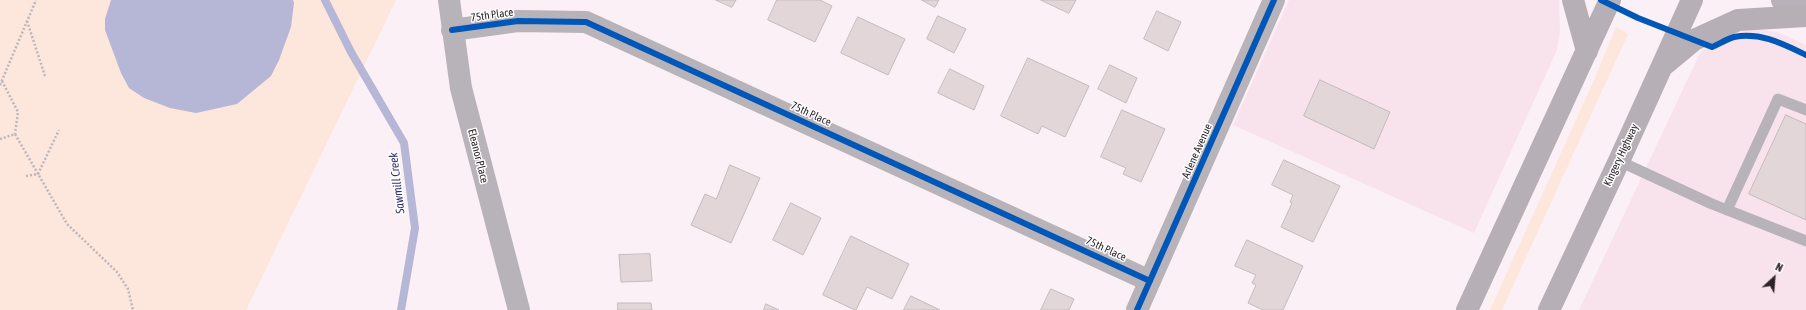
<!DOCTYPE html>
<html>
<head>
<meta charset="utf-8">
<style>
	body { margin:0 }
	#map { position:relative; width:1806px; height:310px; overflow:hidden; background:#fbf0f5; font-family:"Asap Condensed",sans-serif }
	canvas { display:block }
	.north { position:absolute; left:1754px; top:258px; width:40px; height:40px; -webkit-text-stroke:3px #fff; paint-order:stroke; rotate:26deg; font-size:11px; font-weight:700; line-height:16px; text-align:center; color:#2e2428 }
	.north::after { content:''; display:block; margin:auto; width:14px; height:18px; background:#2e2428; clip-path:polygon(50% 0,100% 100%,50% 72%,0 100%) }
</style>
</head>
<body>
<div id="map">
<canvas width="1806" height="310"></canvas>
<div class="north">N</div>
</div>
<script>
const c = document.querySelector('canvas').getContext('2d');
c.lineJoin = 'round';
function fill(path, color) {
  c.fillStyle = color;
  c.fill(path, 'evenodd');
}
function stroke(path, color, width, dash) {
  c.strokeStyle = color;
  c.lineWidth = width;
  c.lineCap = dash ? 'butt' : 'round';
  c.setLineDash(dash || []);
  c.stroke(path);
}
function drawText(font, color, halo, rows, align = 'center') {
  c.font = font + ' "Asap Condensed",sans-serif';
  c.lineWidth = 3;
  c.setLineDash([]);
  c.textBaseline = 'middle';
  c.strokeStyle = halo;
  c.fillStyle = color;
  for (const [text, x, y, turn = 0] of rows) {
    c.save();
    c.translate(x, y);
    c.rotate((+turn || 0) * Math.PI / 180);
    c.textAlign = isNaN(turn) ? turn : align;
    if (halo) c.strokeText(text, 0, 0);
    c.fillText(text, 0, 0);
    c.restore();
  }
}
fill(new Path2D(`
	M 1289,0 L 1559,0 L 1560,30 L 1557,50 L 1474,233 L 1233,125 Z
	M 1749,27 L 1780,33 L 1806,45 L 1806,310 L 1579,310 L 1701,51 L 1724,35 Z`), '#f8e3ec');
fill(new Path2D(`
	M 0,0 L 396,0 L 246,310 L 0,310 Z
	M 1616,27 L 1628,34 L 1502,310 L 1490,310 L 1594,80 Z`), '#fde6db');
fill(new Path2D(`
	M 111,0 L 293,0 L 294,3 L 291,27 L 279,60 L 271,76 L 237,104 L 196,113 L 170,108 L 144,98 L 129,88 L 121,73 L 105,30 L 105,19 Z`), '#b6b6d7');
stroke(new Path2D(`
	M 325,0 L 351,52 L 404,143 L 415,228 L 401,310`), '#b6b6d7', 8);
const building = new Path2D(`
	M 716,0 L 736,0 L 732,7 Z
	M 777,0 L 820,0 L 832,6 L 815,42 L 768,20 Z
	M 922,0 L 939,0 L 935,7 Z
	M 1041,0 L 1076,0 L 1069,13 Z
	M 1157,11 L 1181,22 L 1168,51 L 1144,39 Z
	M 938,16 L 966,29 L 954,53 L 927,39 Z
	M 858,17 L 905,39 L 888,75 L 841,53 Z
	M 1028,58 L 1089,86 L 1065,137 L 1042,126 L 1038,134 L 1001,116 Z
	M 1110,65 L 1137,78 L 1126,103 L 1098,89 Z
	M 950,69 L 984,86 L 974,110 L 938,93 Z
	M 1320,80 L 1390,112 L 1374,149 L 1304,116 Z
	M 1122,110 L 1165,129 L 1141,182 L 1123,174 L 1126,168 L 1101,157 Z
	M 1786,115 L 1806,124 L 1806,220 L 1749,194 Z
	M 1284,160 L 1340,186 L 1313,242 L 1281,227 L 1292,203 L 1290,202 L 1293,195 L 1272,185 Z
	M 730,165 L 760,178 L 731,243 L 691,225 L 705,194 L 716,199 Z
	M 791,203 L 821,218 L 803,255 L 773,240 Z
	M 851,236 L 909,264 L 892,299 L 867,287 L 856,310 L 855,310 L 823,295 Z
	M 1247,240 L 1303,266 L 1283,310 L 1263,310 L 1248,303 L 1256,285 L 1252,283 L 1256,275 L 1235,266 Z
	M 650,254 L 652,281 L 621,282 L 619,255 Z
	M 1051,289 L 1074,299 L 1069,310 L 1041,310 Z
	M 911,296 L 940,310 L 904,310 Z
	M 618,303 L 651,303 L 652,310 L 618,310 Z
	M 766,304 L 779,310 L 764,310 Z`);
fill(building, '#e2d6d8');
stroke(building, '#c5babc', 1);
stroke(new Path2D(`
	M 27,21 L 45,76
	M 2,81 L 18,112 L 15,134
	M 0,85 L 36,0
	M 0,139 L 15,134 L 67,224 L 117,272 L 128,289 L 133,310
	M 26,176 L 38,174 L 59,130`), '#bdb6bb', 2.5, [2, 2]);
stroke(new Path2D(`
	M 1619,161 L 1712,204 L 1806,241
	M 1727,210 L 1778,99 L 1806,110`), '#b8b3b9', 11);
stroke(new Path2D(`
	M 449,0 L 461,88 L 519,310
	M 452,30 L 518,21 L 586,22 L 1150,281
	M 1137,310 L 1274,0`), '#b8b3b9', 22);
stroke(new Path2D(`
	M 1782,0 L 1806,12`), '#b8b1b9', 22);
stroke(new Path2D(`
	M 1573,0 L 1587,51
	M 1665,64 L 1694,40 L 1738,20 L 1806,16
	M 1467,310 L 1610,0
	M 1549,310 L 1619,161 L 1692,0`), '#b7afb6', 22);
stroke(new Path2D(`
	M 1601,0 L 1638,18 L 1712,47 C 1719,44 1727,39 1734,37 C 1761,32 1783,44 1806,55
	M 452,30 L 518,21 L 586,22 L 1150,281
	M 1137,310 L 1274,0`), '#0057b8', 6);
drawText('11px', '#2e2428', '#fff', [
	["75th Place",492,15,-8],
	["75th Place",811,114,25],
	["Arlene Avenue",1197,151,-66],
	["Kingery Highway",1621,155,-65],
	["Eleanor Place",478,156,76],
	["75th Place",1106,249,25]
]);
drawText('italic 12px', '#33336c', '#fff', [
	["Sawmill Creek",397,183,-97]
]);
</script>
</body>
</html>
